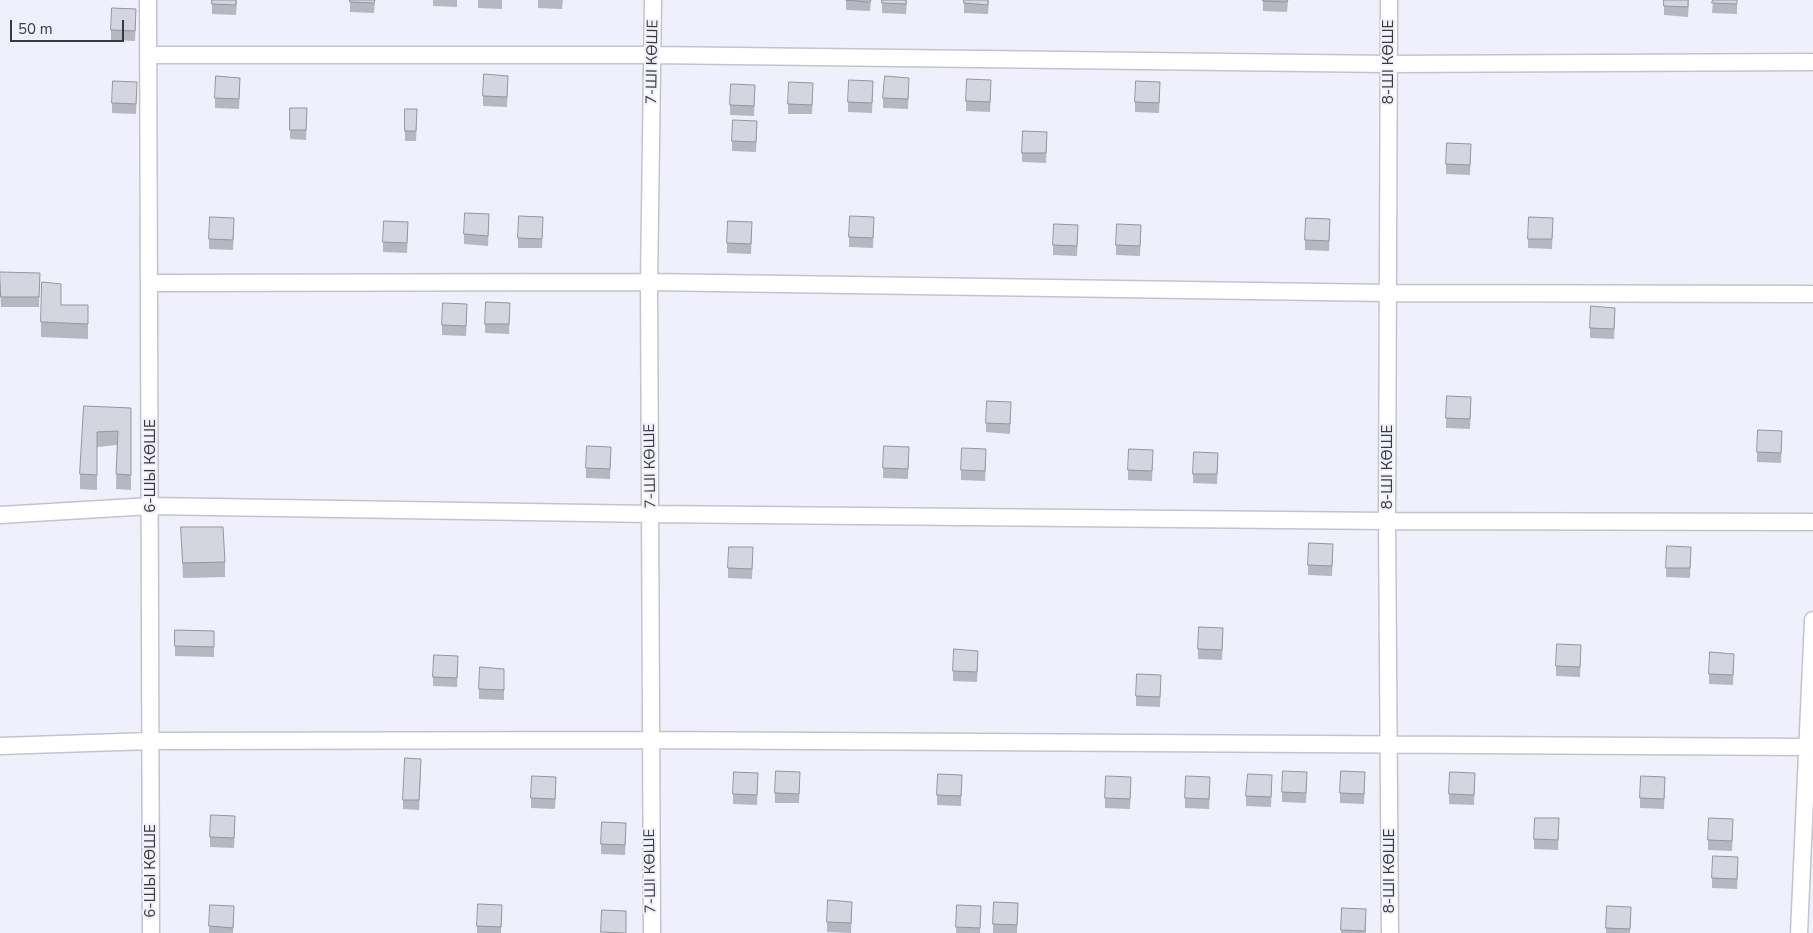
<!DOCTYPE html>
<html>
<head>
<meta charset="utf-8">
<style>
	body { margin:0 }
	#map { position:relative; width:1813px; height:933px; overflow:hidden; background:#f0f0fc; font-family:"Nunito Sans",sans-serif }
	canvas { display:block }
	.scale { position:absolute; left:10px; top:20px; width:114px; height:22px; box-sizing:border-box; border:2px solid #3a3a3e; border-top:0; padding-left:6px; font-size:15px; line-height:18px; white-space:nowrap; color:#3a3a3e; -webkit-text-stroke:4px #f0f0fc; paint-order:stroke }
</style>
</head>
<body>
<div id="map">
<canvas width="1813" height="933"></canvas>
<div class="scale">50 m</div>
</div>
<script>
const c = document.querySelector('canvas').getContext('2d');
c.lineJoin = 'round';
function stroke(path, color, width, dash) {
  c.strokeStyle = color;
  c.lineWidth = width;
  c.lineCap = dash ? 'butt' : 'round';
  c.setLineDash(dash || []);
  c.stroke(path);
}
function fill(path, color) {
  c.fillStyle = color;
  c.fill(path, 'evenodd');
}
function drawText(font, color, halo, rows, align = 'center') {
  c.font = font + ' "Nunito Sans",sans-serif';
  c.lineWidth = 4;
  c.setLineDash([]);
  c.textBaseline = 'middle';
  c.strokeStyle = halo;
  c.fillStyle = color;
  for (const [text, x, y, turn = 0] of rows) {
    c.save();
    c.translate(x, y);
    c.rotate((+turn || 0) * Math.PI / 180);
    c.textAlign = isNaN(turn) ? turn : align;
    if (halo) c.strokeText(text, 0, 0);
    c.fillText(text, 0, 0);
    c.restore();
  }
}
const minor = new Path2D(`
	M 148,0 L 151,933
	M 1389,0 L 1387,521 L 1390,933
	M 148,55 L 653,55 L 1389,64 L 1813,62
	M 150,283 L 649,282 L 1388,293 L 1813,294
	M 0,515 L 151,506 L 652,514 L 1387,521 L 1813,522
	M 0,746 L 150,741 L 650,740 L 1808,747
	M 652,933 L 649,282 L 653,0
	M 1799,933 L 1813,620`);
stroke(minor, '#c3c3cf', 19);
stroke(minor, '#fff', 16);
fill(new Path2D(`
	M 212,0 L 237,0 L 236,15 L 212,14 Z
	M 350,0 L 375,0 L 374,13 L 350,12 Z
	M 433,0 L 457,0 L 457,7 L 433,6 Z
	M 478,0 L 502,0 L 502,9 L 478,8 Z
	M 538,0 L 563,0 L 562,9 L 538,8 Z
	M 846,0 L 871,0 L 870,11 L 846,10 Z
	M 882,0 L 907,0 L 906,14 L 882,13 Z
	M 964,0 L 989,0 L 988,14 L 964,13 Z
	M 1263,0 L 1288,0 L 1287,12 L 1263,11 Z
	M 1664,0 L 1689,0 L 1688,17 L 1664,15 Z
	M 1713,0 L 1737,0 L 1737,14 L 1712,13 Z
	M 136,19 L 135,41 L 111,40 L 111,30 Z
	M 508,85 L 507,107 L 483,106 L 483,96 Z
	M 909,87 L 908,109 L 883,108 L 883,98 Z
	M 240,88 L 239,109 L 215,108 L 215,98 Z
	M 991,90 L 990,112 L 966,111 L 966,101 Z
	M 873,91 L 872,113 L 848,112 L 848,102 Z
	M 137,92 L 136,114 L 112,113 L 112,103 Z
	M 1160,92 L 1159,113 L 1135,112 L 1135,102 Z
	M 813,93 L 812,114 L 788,114 L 788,104 Z
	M 755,94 L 754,116 L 730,115 L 730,105 Z
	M 307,118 L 306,140 L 290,139 L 290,130 Z
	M 417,119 L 416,141 L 405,141 L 405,131 Z
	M 757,130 L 756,152 L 732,151 L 732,141 Z
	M 1047,142 L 1046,163 L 1022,162 L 1022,153 Z
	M 1471,153 L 1470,175 L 1446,174 L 1446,164 Z
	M 489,224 L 488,246 L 464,244 L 464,234 Z
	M 543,227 L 542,248 L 518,248 L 518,238 Z
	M 874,227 L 873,248 L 849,247 L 849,237 Z
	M 234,228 L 233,250 L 209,249 L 209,239 Z
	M 1553,228 L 1552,249 L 1528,248 L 1528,239 Z
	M 1330,229 L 1329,251 L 1305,250 L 1305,240 Z
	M 408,231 L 407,253 L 383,252 L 383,242 Z
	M 752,232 L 751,254 L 727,253 L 727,243 Z
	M 1078,234 L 1077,256 L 1053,255 L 1053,245 Z
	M 1141,234 L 1140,256 L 1116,255 L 1116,245 Z
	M 40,273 L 39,307 L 1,307 L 0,283 Z
	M 61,305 L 88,305 L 88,339 L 41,337 L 41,322 Z
	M 510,313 L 509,334 L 485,333 L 485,324 Z
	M 467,314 L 466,336 L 442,335 L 442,325 Z
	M 1615,317 L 1614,339 L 1590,338 L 1590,328 Z
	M 84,406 L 131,408 L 131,490 L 116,489 L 117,445 L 97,447 L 97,490 L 80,489 L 80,474 Z
	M 1471,407 L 1470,429 L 1446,428 L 1446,418 Z
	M 1011,412 L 1010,434 L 986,432 L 986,423 Z
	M 1782,441 L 1781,463 L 1757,462 L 1757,452 Z
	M 611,457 L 610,479 L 586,478 L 586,468 Z
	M 909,457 L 908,479 L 883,478 L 883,468 Z
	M 986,459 L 985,481 L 961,480 L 961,470 Z
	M 1153,459 L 1152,481 L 1128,480 L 1128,470 Z
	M 1218,463 L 1217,484 L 1193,483 L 1193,474 Z
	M 181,527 L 225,562 L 225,577 L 183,578 Z
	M 1333,554 L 1332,576 L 1308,575 L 1308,565 Z
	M 1691,556 L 1690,578 L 1666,577 L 1666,568 Z
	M 753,557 L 752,579 L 728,578 L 728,568 Z
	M 175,630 L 214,631 L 214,657 L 175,656 Z
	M 1223,638 L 1222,660 L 1198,659 L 1198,649 Z
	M 1581,655 L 1580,677 L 1556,676 L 1556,666 Z
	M 978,660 L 977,682 L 953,681 L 953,671 Z
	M 1734,663 L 1733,685 L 1709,684 L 1709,674 Z
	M 458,666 L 457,687 L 433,686 L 433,677 Z
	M 504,678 L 504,700 L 479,699 L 479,689 Z
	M 1161,685 L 1160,707 L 1136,706 L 1136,696 Z
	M 421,769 L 419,810 L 403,809 L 403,800 Z
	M 1307,781 L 1306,803 L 1282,802 L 1282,792 Z
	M 800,782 L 799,803 L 775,803 L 775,793 Z
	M 1365,782 L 1364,804 L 1340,803 L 1340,793 Z
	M 758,783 L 757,805 L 733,804 L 733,794 Z
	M 1475,783 L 1474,805 L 1449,804 L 1449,794 Z
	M 962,784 L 961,806 L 937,805 L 937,795 Z
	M 1272,785 L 1271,807 L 1246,806 L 1246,796 Z
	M 556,787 L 555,809 L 531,808 L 531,798 Z
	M 1131,787 L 1130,809 L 1105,808 L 1105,798 Z
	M 1210,787 L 1209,809 L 1185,808 L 1185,798 Z
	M 1665,787 L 1664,809 L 1640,808 L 1640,798 Z
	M 235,826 L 234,848 L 210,847 L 210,837 Z
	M 1559,828 L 1558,850 L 1534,849 L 1534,839 Z
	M 1733,829 L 1732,851 L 1708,850 L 1708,840 Z
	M 626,833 L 625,855 L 601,854 L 601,844 Z
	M 1738,867 L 1737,889 L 1712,888 L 1712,878 Z
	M 957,905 L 981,916 L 980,933 L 956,933 Z
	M 1607,906 L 1631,917 L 1630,933 L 1606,933 Z
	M 1342,908 L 1366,919 L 1366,933 L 1341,933 Z
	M 852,912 L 851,933 L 827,932 L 827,922 Z
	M 1018,913 L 1017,933 L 993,933 L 993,924 Z
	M 502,915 L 501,933 L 477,933 L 477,926 Z
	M 234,916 L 233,933 L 209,933 L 209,926 Z`), '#b7b7c1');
const building = new Path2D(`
	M 212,0 L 236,0 L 236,5 L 212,4 Z
	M 350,0 L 375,0 L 374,3 L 350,2 Z
	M 846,0 L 871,0 L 870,2 Z
	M 882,0 L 906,0 L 906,4 L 882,3 Z
	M 964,0 L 988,0 L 988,5 L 964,3 Z
	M 1263,0 L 1288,0 L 1287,2 L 1263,1 Z
	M 1664,0 L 1688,0 L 1688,7 L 1664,6 Z
	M 1713,0 L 1737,0 L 1737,4 L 1712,3 Z
	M 112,8 L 136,9 L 135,31 L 111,30 Z
	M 484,74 L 508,76 L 507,97 L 483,96 Z
	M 216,76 L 240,78 L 239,99 L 215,98 Z
	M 885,76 L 909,78 L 908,99 L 883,98 Z
	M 967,79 L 991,80 L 990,102 L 966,101 Z
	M 849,80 L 873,81 L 872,103 L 848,102 Z
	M 113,81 L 137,82 L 136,104 L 112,103 Z
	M 1136,81 L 1160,82 L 1159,103 L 1135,102 Z
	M 789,82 L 813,83 L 812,105 L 788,104 Z
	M 731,84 L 755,85 L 754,106 L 730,105 Z
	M 290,108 L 307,108 L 306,130 L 290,130 Z
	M 405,109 L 417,109 L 416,131 L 405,131 Z
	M 733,120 L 757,121 L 756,142 L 732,141 Z
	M 1023,131 L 1047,132 L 1046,153 L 1022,153 Z
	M 1447,143 L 1471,144 L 1470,165 L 1446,164 Z
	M 465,213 L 489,214 L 488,236 L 464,234 Z
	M 519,216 L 543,217 L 542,239 L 518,238 Z
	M 850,216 L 874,217 L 873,238 L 849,237 Z
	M 210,217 L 234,218 L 233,240 L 209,239 Z
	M 1529,217 L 1553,218 L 1552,239 L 1528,239 Z
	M 1306,218 L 1330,219 L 1329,241 L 1305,240 Z
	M 384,221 L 408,222 L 407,243 L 383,242 Z
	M 728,221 L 752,222 L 751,244 L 727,243 Z
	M 1054,224 L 1078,225 L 1077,246 L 1053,245 Z
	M 1117,224 L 1141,225 L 1140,246 L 1116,245 Z
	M 0,272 L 40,273 L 39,297 L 1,297 Z
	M 42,282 L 61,284 L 61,305 L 88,305 L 88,324 L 41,322 Z
	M 486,302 L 510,303 L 509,324 L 485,324 Z
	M 443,303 L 467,304 L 466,326 L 442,325 Z
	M 1591,306 L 1615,308 L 1614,329 L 1590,328 Z
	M 1447,396 L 1471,397 L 1470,419 L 1446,418 Z
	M 987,401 L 1011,402 L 1010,424 L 986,423 Z
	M 84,406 L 131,408 L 131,475 L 116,474 L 118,431 L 97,432 L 97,475 L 80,474 Z
	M 1758,430 L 1782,431 L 1781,453 L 1757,452 Z
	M 587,446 L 611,447 L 610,469 L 586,468 Z
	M 884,446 L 909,447 L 908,469 L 883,468 Z
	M 962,448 L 986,449 L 985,471 L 961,470 Z
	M 1129,449 L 1153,450 L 1152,471 L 1128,470 Z
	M 1194,452 L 1218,453 L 1217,474 L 1193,474 Z
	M 181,527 L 223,527 L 225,562 L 183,563 Z
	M 1309,543 L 1333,544 L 1332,566 L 1308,565 Z
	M 1667,546 L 1691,547 L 1690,568 L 1666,568 Z
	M 729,547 L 753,547 L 752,569 L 728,568 Z
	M 1199,627 L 1223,628 L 1222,650 L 1198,649 Z
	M 175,630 L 214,631 L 214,647 L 175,646 Z
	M 1557,644 L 1581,645 L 1580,667 L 1556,666 Z
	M 954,649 L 978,651 L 977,672 L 953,671 Z
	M 1710,652 L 1734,654 L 1733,675 L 1709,674 Z
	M 434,655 L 458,656 L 457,678 L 433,677 Z
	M 480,667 L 504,669 L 504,690 L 479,689 Z
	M 1137,674 L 1161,675 L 1160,697 L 1136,696 Z
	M 405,758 L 421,759 L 419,800 L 403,800 Z
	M 776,771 L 800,772 L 799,794 L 775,793 Z
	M 1283,771 L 1307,772 L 1306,793 L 1282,792 Z
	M 1341,771 L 1365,772 L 1364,794 L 1340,793 Z
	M 734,772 L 758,773 L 757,795 L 733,794 Z
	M 1450,772 L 1475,773 L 1474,795 L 1449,794 Z
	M 938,774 L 962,775 L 961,796 L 937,795 Z
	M 1248,774 L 1272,775 L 1271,797 L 1246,796 Z
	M 532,776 L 556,777 L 555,799 L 531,798 Z
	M 1106,776 L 1131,777 L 1130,799 L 1105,798 Z
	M 1186,776 L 1210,777 L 1209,799 L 1185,798 Z
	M 1641,776 L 1665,777 L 1664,799 L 1640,798 Z
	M 211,815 L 235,816 L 234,838 L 210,837 Z
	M 1535,818 L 1559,818 L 1558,840 L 1534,839 Z
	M 1709,818 L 1733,819 L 1732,841 L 1708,840 Z
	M 602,822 L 626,823 L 625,845 L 601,844 Z
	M 1713,856 L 1738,857 L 1737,879 L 1712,878 Z
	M 828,900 L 852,902 L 851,923 L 827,922 Z
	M 994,902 L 1018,903 L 1017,925 L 993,924 Z
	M 478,904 L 502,905 L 501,927 L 477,926 Z
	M 210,905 L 234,906 L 233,928 L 209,926 Z
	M 957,905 L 981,906 L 980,928 L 956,927 Z
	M 1607,906 L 1631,907 L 1630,929 L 1606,928 Z
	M 1342,908 L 1366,909 L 1365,931 L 1341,930 Z
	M 602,910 L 626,911 L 626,933 L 601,932 Z`);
fill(building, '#d5d5e0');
stroke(building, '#95959d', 1);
drawText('15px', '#3a3a3e', '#f0f0fc', [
	["7-ШІ КӨШЕ",653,62,-89],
	["8-ШІ КӨШЕ",1389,62,-90],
	["6-ШЫ КӨШЕ",151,466,-90],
	["7-ШІ КӨШЕ",651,466,-91],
	["8-ШІ КӨШЕ",1388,467,-90],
	["6-ШЫ КӨШЕ",151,871,-90],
	["7-ШІ КӨШЕ",651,871,-91],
	["8-ШІ КӨШЕ",1390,871,-90]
]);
</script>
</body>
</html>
